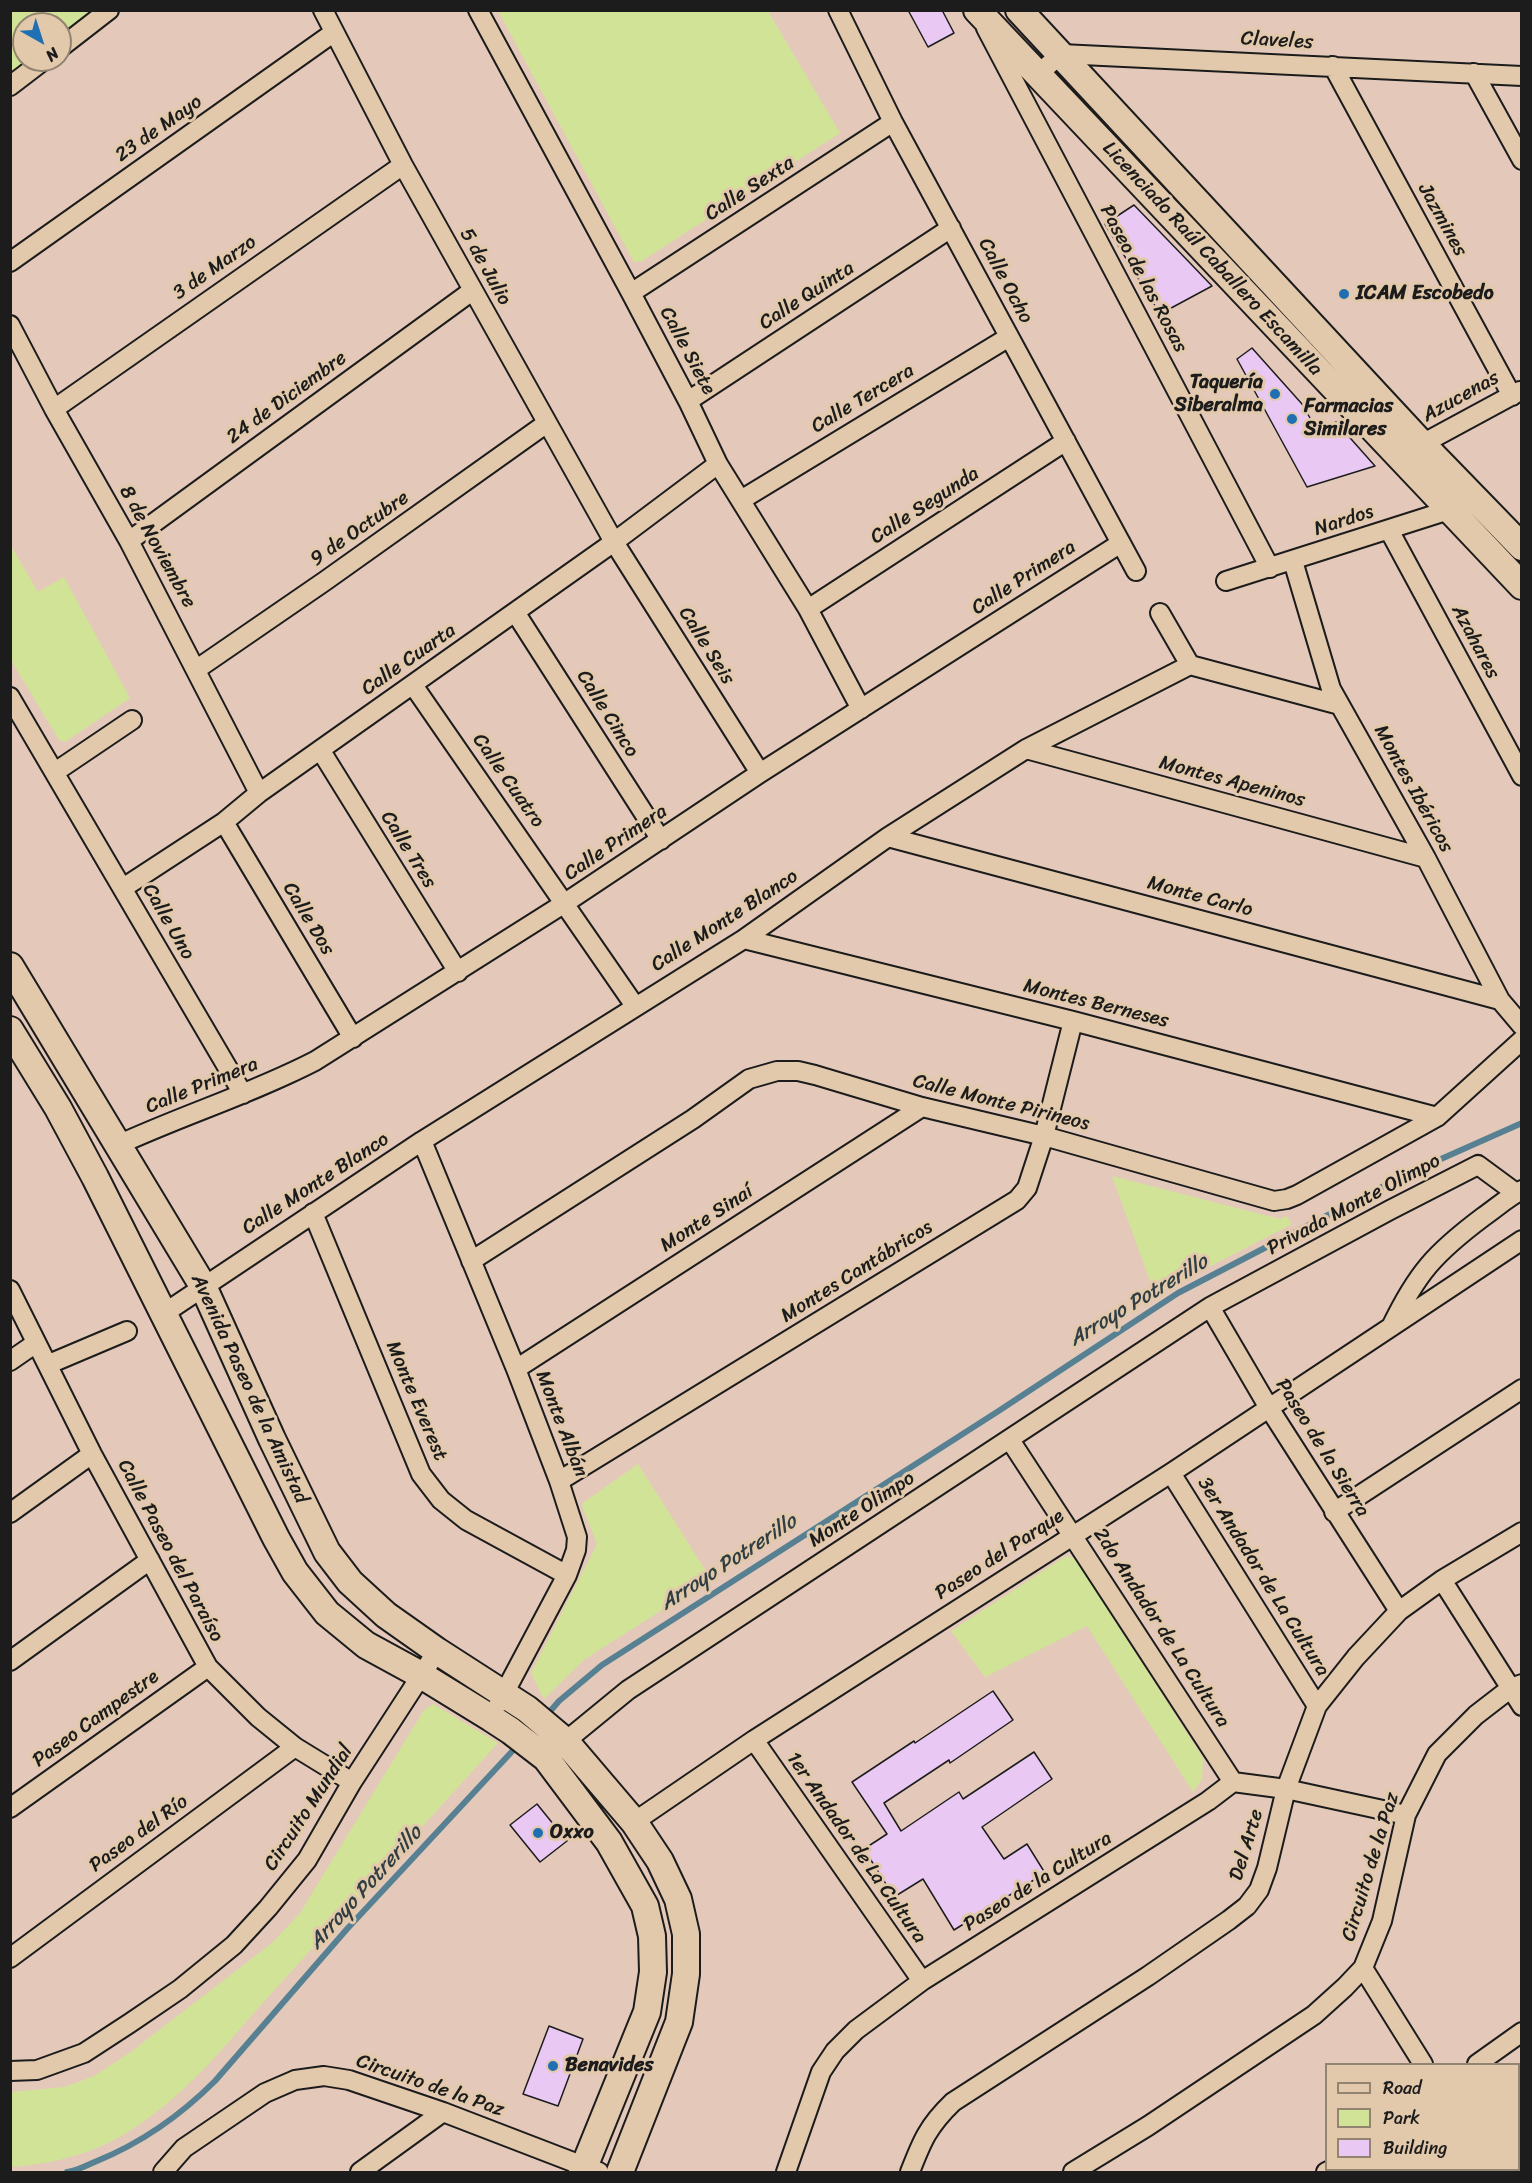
<!DOCTYPE html>
<html>
<head>
<meta charset="utf-8">
<style>
	body { margin:0 }
	#map { position:relative; width:1532px; height:2183px; overflow:hidden; background:#e4c9ba; font-family:Sriracha,sans-serif }
	canvas { display:block }
	.frame { position:absolute; inset:0; border:12px solid #1c1c1c; pointer-events:none }
	.legend { position:absolute; left:1325px; top:2063px; width:195px; height:108px; box-sizing:border-box; background:#e3c9ab; border:2px solid #938472; margin:0; padding:8px 10px; list-style:none; font-size:18px; color:#1c1c1c }
	.legend li { display:flex; align-items:center; gap:12px; height:30px }
	.legend b { width:30px; border:2px solid #938472 }
	.north { position:absolute; left:12px; top:12px; width:60px; height:60px; box-sizing:border-box; background:#e3c9ab; border:2px solid #938472; border-radius:50%; rotate:141deg; font-size:16px; font-weight:700; line-height:24px; text-align:center; color:#1c1c1c }
	.north::after { content:''; display:block; margin:auto; width:21px; height:27px; background:#1f6fb2; clip-path:polygon(50% 0,100% 100%,50% 72%,0 100%) }
</style>
</head>
<body>
<div id="map">
<canvas width="1532" height="2183"></canvas>
<div class="frame"></div>
<ul class="legend">
<li><b style="height:8px;background:#e3c9ab"></b>Road</li>
<li><b style="height:16px;background:#d1e397"></b>Park</li>
<li><b style="height:16px;background:#e9c8f4"></b>Building</li>
</ul>
<div class="north">N</div>
</div>
<script>
const c = document.querySelector('canvas').getContext('2d');
c.lineJoin = 'round';
function fill(path, color) {
  c.fillStyle = color;
  c.fill(path, 'evenodd');
}
function stroke(path, color, width, dash) {
  c.strokeStyle = color;
  c.lineWidth = width;
  c.lineCap = dash ? 'butt' : 'round';
  c.setLineDash(dash || []);
  c.stroke(path);
}
function drawText(font, color, halo, rows, align = 'center') {
  c.font = font + ' Sriracha,sans-serif';
  c.lineWidth = 6;
  c.setLineDash([]);
  c.textBaseline = 'middle';
  c.strokeStyle = halo;
  c.fillStyle = color;
  for (const [text, x, y, turn = 0] of rows) {
    c.save();
    c.translate(x, y);
    c.rotate((+turn || 0) * Math.PI / 180);
    c.textAlign = isNaN(turn) ? turn : align;
    if (halo) c.strokeText(text, 0, 0);
    c.fillText(text, 0, 0);
    c.restore();
  }
}
fill(new Path2D(`
	M 11,11 L 98,11 L 60,39 L 60,24 L 24,24 L 24,60 L 31,60 L 11,75 Z
	M 498,11 L 768,11 L 840,133 L 642,261 L 634,262 Z
	M 10,544 L 38,592 L 64,577 L 130,698 L 65,742 L 59,740 L 11,660 Z
	M 1112,1176 L 1280,1219 L 1286,1216 L 1292,1224 L 1155,1295 Z
	M 638,1464 L 711,1579 L 585,1659 L 544,1699 L 531,1673 L 597,1544 L 582,1506 L 584,1502 Z
	M 1066,1556 L 1071,1557 L 1076,1560 L 1203,1758 L 1202,1779 L 1193,1792 L 1087,1626 L 985,1677 L 951,1631 Z
	M 433,1704 L 498,1743 C 425,1824 352,1904 279,1985 C 231,2037 194,2089 134,2128 C 95,2154 57,2163 11,2167 L 11,2092 L 65,2087 L 94,2076 L 132,2051 L 272,1943 L 300,1913 L 424,1710 Z`), '#d1e397');
stroke(new Path2D(`
	M 546,1716 L 559,1701 L 602,1665 L 997,1412 L 1178,1293 L 1405,1175 L 1522,1123
	M 67,2172 C 77,2171 87,2165 97,2161 C 141,2143 181,2115 215,2081 L 347,1929 L 518,1745`), '#578192', 6);
const building = new Path2D(`
	M 908,10 L 942,10 L 954,33 L 928,47 Z
	M 1134,205 L 1190,263 L 1212,286 L 1160,314 L 1105,224 Z
	M 1252,348 L 1302,404 L 1318,432 L 1336,422 L 1375,466 L 1307,487 L 1237,359 Z
	M 993,1691 L 1013,1720 L 950,1763 L 949,1760 L 884,1803 L 901,1831 L 959,1792 L 963,1799 L 1034,1752 L 1052,1779 L 982,1827 L 1004,1859 L 1027,1844 L 1045,1873 L 954,1930 L 923,1879 L 894,1897 L 864,1849 L 887,1834 L 852,1782 L 914,1741 L 915,1743 Z
	M 537,1804 L 567,1841 L 540,1862 L 510,1825 Z
	M 549,2026 L 583,2039 L 558,2106 L 523,2094 Z`);
fill(building, '#e9c8f4');
stroke(building, '#1c1c1c', 1.5);
const street = new Path2D(`
	M 323,10 L 403,165 L 614,542 L 760,773
	M 478,10 L 631,293 L 688,401 L 718,464 L 808,609 L 861,709
	M 838,10 L 893,122 L 1136,571
	M 986,28 L 1270,568
	M 60,48 L 109,10
	M 1333,66 L 1512,396
	M 1474,73 L 1522,160
	M 1037,75 L 1061,54 L 1522,76
	M 10,86 L 44,60
	M 10,262 L 333,33
	M 631,293 L 893,122
	M 10,325 L 54,409 L 129,541 L 259,793
	M 688,401 L 951,228
	M 54,409 L 403,165
	M 1422,444 L 1520,391
	M 741,500 L 1009,337
	M 1389,530 L 1522,776
	M 129,541 L 472,291
	M 1293,561 L 1331,689 L 1426,858 L 1500,1000 L 1522,1026
	M 1226,581 L 1449,510 L 1456,504
	M 808,609 L 1066,441
	M 515,612 L 661,840
	M 1160,613 L 1190,665
	M 197,669 L 325,581 L 547,423
	M 413,685 L 635,1006
	M 10,697 L 243,1094
	M 1026,749 L 1426,858
	M 321,751 L 458,972
	M 55,772 L 132,720
	M 224,822 L 353,1038
	M 888,837 L 1500,1000
	M 123,888 L 224,822 L 259,793 L 614,542 L 718,464
	M 744,939 L 1073,1021 L 1437,1117
	M 422,1141 L 516,1369 L 559,1481 L 577,1537 L 576,1550 L 567,1575 L 499,1703
	M 118,1145 C 183,1115 251,1094 315,1061 L 565,903 L 760,773 L 1121,543
	M 313,1213 L 421,1474 L 441,1500 L 466,1520 L 567,1575
	M 471,1261 L 693,1119 L 749,1079 L 777,1071 L 798,1071 L 815,1075 L 922,1107 L 1044,1136 L 1274,1201 L 1287,1199 L 1297,1195 L 1437,1117 L 1522,1040
	M 10,1290 L 92,1454 L 208,1667 L 258,1717 L 295,1747 L 352,1782
	M 1210,1307 L 1269,1408 L 1399,1611
	M 163,1314 L 422,1141 L 744,939 L 888,837 L 1026,749 L 1190,665 L 1340,705
	M 1391,1327 C 1417,1273 1435,1253 1483,1217 C 1496,1208 1508,1197 1522,1190
	M 10,1361 L 36,1343
	M 49,1364 L 127,1331
	M 516,1369 L 922,1107
	M 1010,1440 L 1233,1782
	M 1171,1473 L 1317,1706
	M 559,1481 L 1017,1200 L 1027,1188 L 1044,1136 L 1073,1021
	M 1334,1512 L 1522,1389
	M 10,1513 L 92,1454
	M 1442,1580 L 1522,1706
	M 10,1661 L 150,1560
	M 754,1740 L 922,1981
	M 556,1749 L 628,1690 L 1210,1307 L 1390,1210 L 1478,1165 L 1516,1193
	M 10,1808 L 208,1667
	M 634,1822 L 754,1740 L 1171,1473 L 1522,1240
	M 10,1958 L 295,1747
	M 1363,1968 L 1423,2064
	M 1477,2064 L 1522,2032
	M 10,2071 L 37,2070 L 84,2053 L 130,2023 L 180,1989 L 234,1945 L 268,1908 L 307,1860 L 352,1782 L 437,1651
	M 163,2172 L 184,2148 L 265,2093 L 295,2080 L 324,2076 L 349,2080 L 443,2112 L 599,2172
	M 360,2172 L 443,2112
	M 786,2172 L 821,2072 L 835,2051 L 856,2030 L 922,1981 L 1208,1801 L 1233,1782 L 1286,1789 L 1406,1815
	M 910,2172 C 922,2141 928,2126 953,2102 L 1148,1976 L 1229,1920 L 1247,1906 L 1259,1890 L 1267,1868 L 1286,1789 L 1317,1706 L 1356,1657 L 1399,1611 L 1442,1580 L 1522,1532
	M 1073,2172 L 1148,2126 L 1314,2015 L 1345,1987 L 1363,1968 L 1382,1921 L 1406,1815 L 1437,1754 L 1476,1715 L 1511,1688 L 1522,1684
	M 1326,2172 L 1330,2170`);
const secondary = new Path2D(`
	M 977,10 L 1522,586
	M 1019,10 L 1422,444 L 1522,547
	M 10,966 L 203,1286 L 272,1439 L 327,1552 L 350,1582 L 386,1615 L 437,1651 L 527,1709 L 565,1741 L 634,1822 L 660,1861 L 678,1899 L 686,1934 L 686,1974 L 679,2022 L 620,2172
	M 10,1030 L 58,1108 L 95,1177 L 276,1538 L 295,1572 L 327,1613 L 366,1645 L 421,1675 L 491,1718 L 511,1731 L 546,1758 L 609,1842 L 645,1906 L 652,1936 L 653,1972 L 647,2012 L 582,2172`);
stroke(street, '#1c1c1c', 22);
stroke(secondary, '#1c1c1c', 30);
stroke(street, '#e3c9ab', 18);
stroke(secondary, '#e3c9ab', 26);
for (const [x, y, r, color] of [
	[1344,294,6,"#1f6fb2"],
	[1275,394,6,"#1f6fb2"],
	[1292,419,6,"#1f6fb2"],
	[538,1833,6,"#1f6fb2"],
	[553,2066,6,"#1f6fb2"]
]) {
  const dot = new Path2D();
  dot.arc(x, y, r, 0, 2 * Math.PI);
  c.fillStyle = color;
  c.fill(dot);
  stroke(dot, '#e3c9ab', 2);
}
drawText('20px', '#1c1c1c', '#e3c9ab', [
	["Claveles",1277,41,3],
	["23 de Mayo",159,129,-35],
	["Calle Sexta",750,189,-33],
	["Jazmines",1442,220,61],
	["Licenciado Raúl Caballero Escamilla",1212,259,47],
	["5 de Julio",485,267,61],
	["3 de Marzo",215,268,-35],
	["Paseo de las Rosas",1143,279,62],
	["Calle Ocho",1005,281,62],
	["Calle Quinta",807,296,-33],
	["Calle Siete",687,351,62],
	["Azucenas",1461,397,-29],
	["24 de Diciembre",287,398,-36],
	["Calle Tercera",863,399,-31],
	["Calle Segunda",925,506,-33],
	["Nardos",1344,521,-18],
	["9 de Octubre",360,529,-35],
	["8 de Noviembre",157,547,61],
	["Calle Primera",1024,578,-33],
	["Azahares",1475,642,62],
	["Calle Seis",706,646,58],
	["Calle Cuarta",409,660,-35],
	["Calle Cinco",607,714,58],
	["Calle Cuatro",508,781,55],
	["Montes Apeninos",1232,782,15],
	["Montes Ibéricos",1413,789,61],
	["Calle Primera",616,843,-34],
	["Calle Tres",408,850,58],
	["Monte Carlo",1200,897,15],
	["Calle Dos",308,919,59],
	["Calle Monte Blanco",725,921,-33],
	["Calle Uno",168,922,60],
	["Montes Berneses",1096,1004,14],
	["Calle Primera",202,1086,-22],
	["Calle Monte Pirineos",1001,1103,14],
	["Calle Monte Blanco",316,1184,-33],
	["Privada Monte Olimpo",1354,1205,-28],
	["Monte Sinaí",707,1219,-33],
	["Montes Cantábricos",857,1272,-32],
	["Avenida Paseo de la Amistad",249,1389,65],
	["Monte Everest",416,1401,67],
	["Monte Albán",561,1424,69],
	["Paseo de la Sierra",1322,1448,58],
	["Monte Olimpo",862,1510,-33],
	["Calle Paseo del Paraíso",170,1551,62],
	["Paseo del Parque",1000,1555,-33],
	["3er Andador de La Cultura",1263,1577,58],
	["2do Andador de La Cultura",1161,1628,57],
	["Paseo Campestre",96,1719,-36],
	["Circuito Mundial",309,1808,-57],
	["Paseo del Río",139,1834,-36],
	["Del Arte",1247,1845,-73],
	["1er Andador de La Cultura",856,1848,55],
	["Circuito de la Paz",1371,1867,-73],
	["Paseo de la Cultura",1038,1882,-32],
	["Circuito de la Paz",430,2086,19]
]);
drawText('bold 20px', '#1c1c1c', '#e3c9ab', [
	["ICAM Escobedo",1356,294],
	["Taquería",1263,383,"right"],
	["Siberalma",1263,406,"right"],
	["Farmacias",1304,407],
	["Similares",1304,430],
	["Oxxo",550,1833],
	["Benavides",565,2066]
], 'left');
drawText('italic 21px', '#303e43', '#e3c9ab', [
	["Arroyo Potrerillo",1139,1301,-31],
	["Arroyo Potrerillo",729,1563,-33],
	["Arroyo Potrerillo",366,1888,-48]
]);
</script>
</body>
</html>
